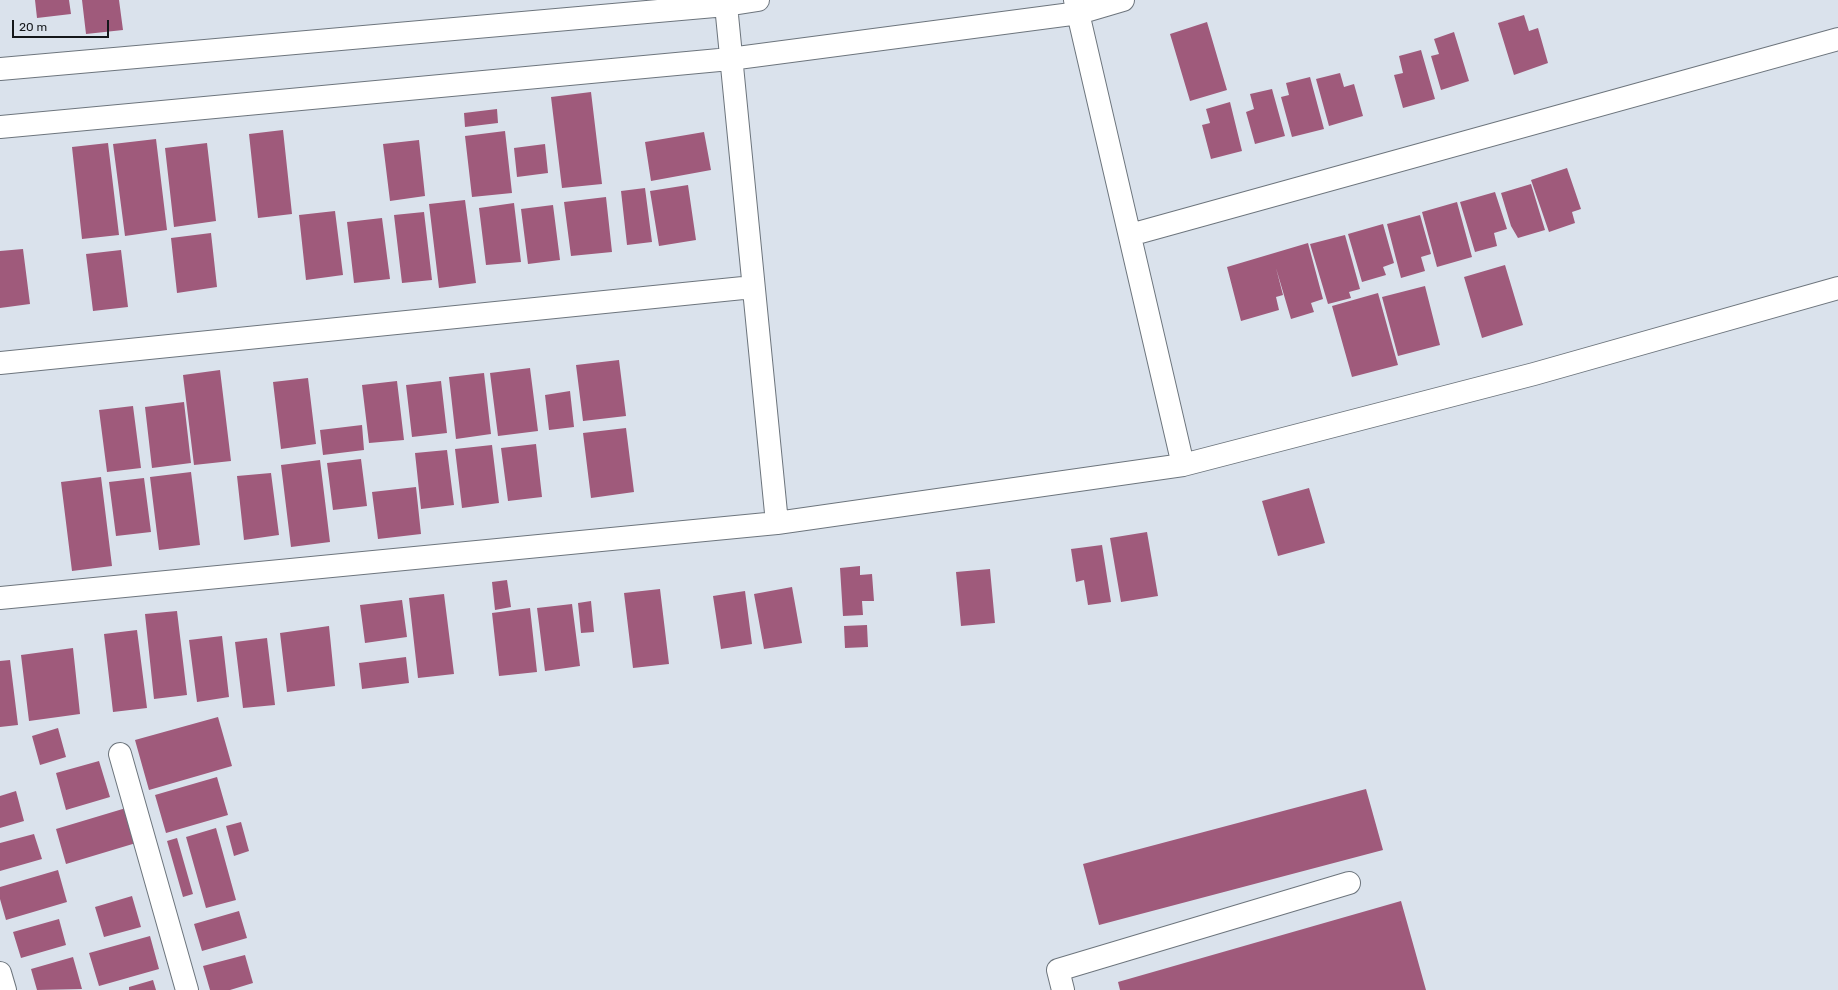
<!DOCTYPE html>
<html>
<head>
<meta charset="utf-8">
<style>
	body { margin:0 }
	#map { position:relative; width:1838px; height:990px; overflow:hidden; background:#dae2ec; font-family:Rubik,sans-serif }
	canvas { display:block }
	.scale { position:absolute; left:12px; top:20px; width:97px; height:18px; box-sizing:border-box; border:2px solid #14171a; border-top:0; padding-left:5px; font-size:12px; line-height:14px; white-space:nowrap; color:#14171a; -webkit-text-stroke:3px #dae2ec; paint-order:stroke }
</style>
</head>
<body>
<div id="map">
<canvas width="1838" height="990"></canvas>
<div class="scale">20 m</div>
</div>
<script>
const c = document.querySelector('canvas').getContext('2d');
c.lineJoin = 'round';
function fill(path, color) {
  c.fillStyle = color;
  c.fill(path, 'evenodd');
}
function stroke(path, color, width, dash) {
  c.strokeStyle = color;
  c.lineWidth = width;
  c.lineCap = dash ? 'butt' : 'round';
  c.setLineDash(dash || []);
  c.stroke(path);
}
fill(new Path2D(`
	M 35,0 L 69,0 L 71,14 L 37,18 Z
	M 82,0 L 119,0 L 123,30 L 86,34 Z
	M 1524,15 L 1529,31 L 1538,28 L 1548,63 L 1514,75 L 1498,23 Z
	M 1207,22 L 1227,90 L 1190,101 L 1170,34 Z
	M 1454,32 L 1469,81 L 1441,90 L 1431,56 L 1439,54 L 1434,39 Z
	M 1421,50 L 1435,99 L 1403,108 L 1394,75 L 1403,73 L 1399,56 Z
	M 1340,73 L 1344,87 L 1354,84 L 1363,116 L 1329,126 L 1316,79 Z
	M 1310,77 L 1324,129 L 1292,137 L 1281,97 L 1289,95 L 1286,83 Z
	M 1272,89 L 1285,136 L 1255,144 L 1246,112 L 1254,109 L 1250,94 Z
	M 591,92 L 602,184 L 562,188 L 551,97 Z
	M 1230,102 L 1242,151 L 1211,159 L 1202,125 L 1210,123 L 1206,109 Z
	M 497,109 L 498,123 L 465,127 L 464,113 Z
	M 283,130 L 292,214 L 258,218 L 249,134 Z
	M 505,131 L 512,193 L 472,197 L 465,136 Z
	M 704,132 L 711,170 L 651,181 L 645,142 Z
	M 156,139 L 167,230 L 125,236 L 113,144 Z
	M 419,140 L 425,196 L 390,201 L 383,144 Z
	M 108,143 L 119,235 L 82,239 L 72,147 Z
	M 207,143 L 216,221 L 174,227 L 165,148 Z
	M 545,144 L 548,173 L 517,177 L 514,148 Z
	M 1567,168 L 1581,209 L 1572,212 L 1575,223 L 1549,232 L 1531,180 Z
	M 1531,184 L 1545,230 L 1518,238 L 1511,226 L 1501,193 Z
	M 688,185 L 696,240 L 659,246 L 650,191 Z
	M 645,188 L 652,242 L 627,245 L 621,191 Z
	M 1495,192 L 1507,229 L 1494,233 L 1497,246 L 1475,252 L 1460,202 Z
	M 606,197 L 612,252 L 571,256 L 564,202 Z
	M 465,200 L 476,283 L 439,288 L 429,204 Z
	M 1457,202 L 1472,257 L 1437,267 L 1422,212 Z
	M 514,203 L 521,262 L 486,265 L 479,208 Z
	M 553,205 L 560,260 L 528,264 L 521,209 Z
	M 335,211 L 343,275 L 306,280 L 299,215 Z
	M 424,212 L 432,280 L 402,283 L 394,215 Z
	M 1420,215 L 1431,254 L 1421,257 L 1425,271 L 1401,278 L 1387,224 Z
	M 382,218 L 390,279 L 354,283 L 347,222 Z
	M 1383,224 L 1394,263 L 1383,267 L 1386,275 L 1362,282 L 1348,234 Z
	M 211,233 L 217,287 L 177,293 L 171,238 Z
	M 1345,235 L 1360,289 L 1349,292 L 1351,298 L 1328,304 L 1310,244 Z
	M 1308,243 L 1323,299 L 1311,303 L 1314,312 L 1291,319 L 1276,268 L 1283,295 L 1276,297 L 1279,310 L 1241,321 L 1227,267 Z
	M 23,249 L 30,304 L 0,308 L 0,251 Z
	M 121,250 L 128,307 L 93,311 L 86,254 Z
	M 1505,265 L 1523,325 L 1482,338 L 1464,277 Z
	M 1425,286 L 1440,345 L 1398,356 L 1382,297 Z
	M 1378,293 L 1398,365 L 1352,377 L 1332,306 Z
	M 619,360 L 626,416 L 583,421 L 576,365 Z
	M 530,368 L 538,431 L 498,436 L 490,373 Z
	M 220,370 L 231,461 L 194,465 L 183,375 Z
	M 484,373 L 491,434 L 456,439 L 449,377 Z
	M 308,378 L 316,444 L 281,449 L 273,382 Z
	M 397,381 L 404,440 L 369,443 L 362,385 Z
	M 441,381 L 447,433 L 412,437 L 406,385 Z
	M 570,391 L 574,427 L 549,430 L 545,395 Z
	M 184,402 L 191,463 L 152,468 L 145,407 Z
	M 133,406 L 141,468 L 107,472 L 99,410 Z
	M 362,425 L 364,450 L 323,455 L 320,430 Z
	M 626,428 L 634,492 L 591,498 L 583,433 Z
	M 536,444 L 542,497 L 508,501 L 501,448 Z
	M 492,445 L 499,503 L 462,508 L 455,449 Z
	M 447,450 L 454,505 L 421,509 L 415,453 Z
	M 361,459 L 367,506 L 333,510 L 327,463 Z
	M 320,460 L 330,542 L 291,547 L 281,465 Z
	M 191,472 L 200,545 L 159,550 L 150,477 Z
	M 271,473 L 279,535 L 244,540 L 237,476 Z
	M 101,477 L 112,566 L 72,571 L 61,482 Z
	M 144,478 L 151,532 L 116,536 L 109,482 Z
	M 416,487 L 421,534 L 378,539 L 372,492 Z
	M 1309,488 L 1325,543 L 1278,556 L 1262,501 Z
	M 1147,532 L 1158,596 L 1121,602 L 1110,538 Z
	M 1102,545 L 1111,602 L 1088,605 L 1084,580 L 1076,582 L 1071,549 Z
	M 860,566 L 860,575 L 872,574 L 874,601 L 862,601 L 863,615 L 843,616 L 840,568 Z
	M 990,569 L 995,623 L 961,626 L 956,572 Z
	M 507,580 L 511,607 L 495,610 L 492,582 Z
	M 792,587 L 802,643 L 764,649 L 754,594 Z
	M 660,589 L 669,664 L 633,668 L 624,593 Z
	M 745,591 L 752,644 L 721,649 L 713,596 Z
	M 444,594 L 454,674 L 418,678 L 409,598 Z
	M 402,600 L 407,637 L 365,643 L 360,605 Z
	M 591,601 L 594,632 L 581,633 L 578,603 Z
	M 572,604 L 580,666 L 545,671 L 537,608 Z
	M 530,608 L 537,672 L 499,676 L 492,613 Z
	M 177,611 L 187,695 L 154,699 L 145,614 Z
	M 867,625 L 868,647 L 845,648 L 844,626 Z
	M 329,626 L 335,686 L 287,692 L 280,633 Z
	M 137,630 L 147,708 L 113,712 L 104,634 Z
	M 222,636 L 229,697 L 197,702 L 189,640 Z
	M 267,638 L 275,705 L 243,708 L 235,642 Z
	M 73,648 L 80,714 L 29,721 L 21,655 Z
	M 406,657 L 409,683 L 362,689 L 359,663 Z
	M 10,660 L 18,725 L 0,727 L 0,661 Z
	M 218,717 L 232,766 L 149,790 L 135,740 Z
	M 58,728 L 66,757 L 40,765 L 32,736 Z
	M 99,761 L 110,797 L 66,810 L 56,773 Z
	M 217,777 L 228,815 L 166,833 L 155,795 Z
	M 1366,789 L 1383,850 L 1099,925 L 1083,864 Z
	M 16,791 L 24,821 L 0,828 L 0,796 Z
	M 126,808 L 136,843 L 66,864 L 56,829 Z
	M 241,822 L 249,851 L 234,856 L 226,826 Z
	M 216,828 L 236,900 L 206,908 L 186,837 Z
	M 34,834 L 42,859 L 0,871 L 0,843 Z
	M 177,838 L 193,894 L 183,897 L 167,841 Z
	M 58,870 L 67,902 L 6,920 L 0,899 L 0,887 Z
	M 132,896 L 141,927 L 104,937 L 95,907 Z
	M 1401,901 L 1426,990 L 1120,990 L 1118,982 Z
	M 239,911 L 247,938 L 202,951 L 194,924 Z
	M 59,919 L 66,945 L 21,958 L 13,932 Z
	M 150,936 L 159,969 L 99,986 L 89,953 Z
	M 245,955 L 253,983 L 230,990 L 210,990 L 203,966 Z
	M 73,957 L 82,989 L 37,990 L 31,969 Z
	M 153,980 L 156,990 L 129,990 L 129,987 Z`), '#9f5a7b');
const minor = new Path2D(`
	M 1075,0 L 1183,465
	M 726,5 L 777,523
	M 0,69 L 726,5 L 758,0
	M 0,127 L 730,59 L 1079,13 L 1123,0
	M 1130,235 L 1838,39
	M 0,363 L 753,287
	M 0,598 L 777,523 L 1183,465 L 1534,374 L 1838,288
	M 120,754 L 187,990
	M 0,973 L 5,990
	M 1063,990 L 1058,970 L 1349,883`);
stroke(minor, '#6d757d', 24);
stroke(minor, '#fff', 22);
</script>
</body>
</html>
